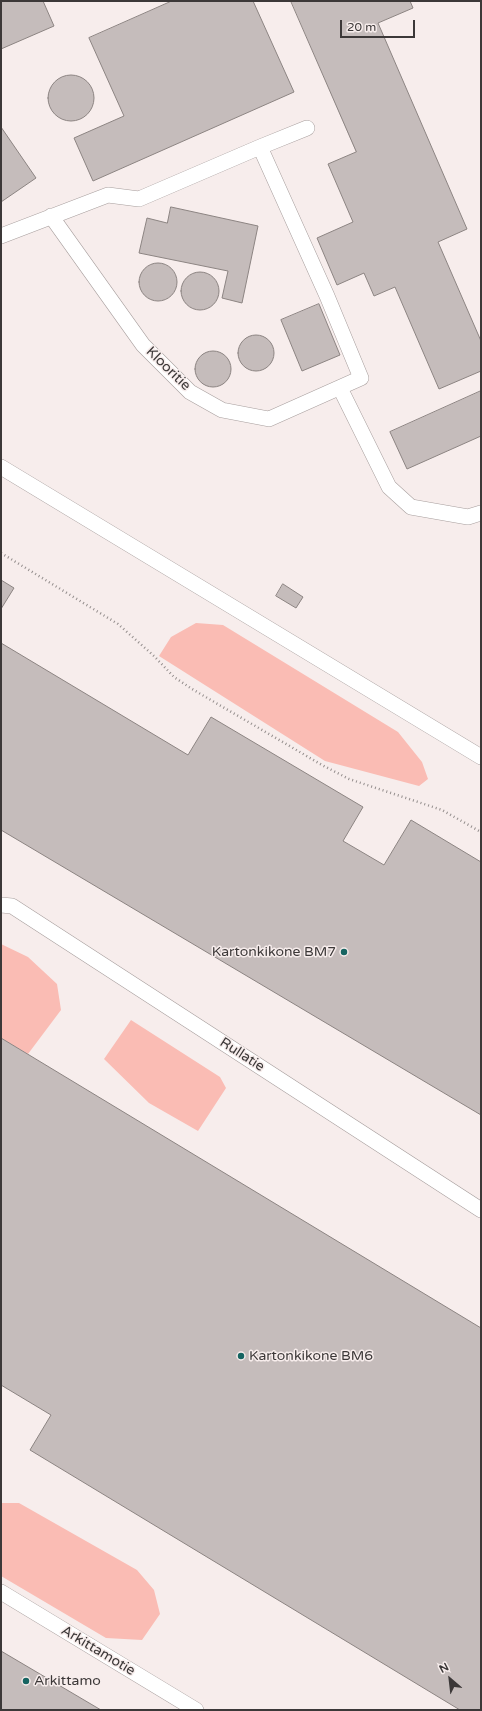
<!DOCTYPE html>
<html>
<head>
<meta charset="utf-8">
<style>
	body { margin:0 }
	#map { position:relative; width:482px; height:1711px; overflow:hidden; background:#f7edec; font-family:"Varela Round",sans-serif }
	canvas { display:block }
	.frame { position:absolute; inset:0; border:2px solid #3c3838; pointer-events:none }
	.north { position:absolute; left:430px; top:1659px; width:40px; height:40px; -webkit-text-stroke:3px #f7edec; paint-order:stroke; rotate:332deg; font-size:11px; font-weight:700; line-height:16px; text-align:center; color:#3c3838 }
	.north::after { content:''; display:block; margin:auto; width:14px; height:18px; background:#3c3838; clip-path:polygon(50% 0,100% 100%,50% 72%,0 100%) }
	.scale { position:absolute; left:340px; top:20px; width:75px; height:18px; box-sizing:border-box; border:2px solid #3c3838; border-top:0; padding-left:5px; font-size:12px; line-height:14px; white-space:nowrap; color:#3c3838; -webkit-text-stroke:3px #f7edec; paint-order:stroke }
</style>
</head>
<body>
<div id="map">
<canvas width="482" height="1711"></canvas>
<div class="frame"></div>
<div class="north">N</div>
<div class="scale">20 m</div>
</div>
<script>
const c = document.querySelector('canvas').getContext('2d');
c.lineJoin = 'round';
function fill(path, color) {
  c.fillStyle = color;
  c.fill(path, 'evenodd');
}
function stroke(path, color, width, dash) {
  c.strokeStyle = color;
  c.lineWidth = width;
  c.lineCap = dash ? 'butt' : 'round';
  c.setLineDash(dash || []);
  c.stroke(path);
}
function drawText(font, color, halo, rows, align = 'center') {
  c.font = font + ' "Varela Round",sans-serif';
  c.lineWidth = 3;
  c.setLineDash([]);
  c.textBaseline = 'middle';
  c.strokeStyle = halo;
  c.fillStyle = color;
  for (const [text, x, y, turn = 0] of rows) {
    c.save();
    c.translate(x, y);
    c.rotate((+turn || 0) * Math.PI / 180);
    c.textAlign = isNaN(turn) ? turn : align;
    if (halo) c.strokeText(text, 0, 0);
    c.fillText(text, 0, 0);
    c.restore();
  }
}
fill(new Path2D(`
	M 196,623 L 223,625 L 398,732 L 422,762 L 428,779 L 419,786 L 325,761 L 159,656 L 171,637 Z
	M 1,944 L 28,957 L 57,984 L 61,1010 L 28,1054 L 1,1038 Z
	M 131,1020 L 220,1077 L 226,1088 L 198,1131 L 149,1103 L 104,1059 Z
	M 1,1503 L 19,1503 L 137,1570 L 154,1590 L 160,1614 L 142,1640 L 106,1638 L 1,1576 Z`), '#fabcb4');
const building = new Path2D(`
	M 1,1 L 43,1 L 54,26 L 1,49 Z
	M 172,1 L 253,1 L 294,92 L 93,181 L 74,138 L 124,116 L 89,38 Z
	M 291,1 L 410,1 L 413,8 L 378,23 L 467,229 L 438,242 L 481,341 L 481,371 L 439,389 L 395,287 L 374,296 L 364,273 L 337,285 L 317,238 L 353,222 L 328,164 L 356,152 Z
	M48 98a23 23 0 1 1 46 0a23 23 0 1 1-46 0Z
	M 1,127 L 36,178 L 1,202 Z
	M 171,207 L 258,226 L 242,303 L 222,298 L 228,271 L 139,253 L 147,218 L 167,223 Z
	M139 282a19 19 0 1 1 38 0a19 19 0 1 1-38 0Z
	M181 291a19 19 0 1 1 38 0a19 19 0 1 1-38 0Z
	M 319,304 L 340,355 L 302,371 L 281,320 Z
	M238 353a18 18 0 1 1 36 0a18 18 0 1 1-36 0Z
	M195 369a18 18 0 1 1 36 0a18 18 0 1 1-36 0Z
	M 481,391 L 481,436 L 407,469 L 390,432 Z
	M 1,580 L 14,588 L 1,609 Z
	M 283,584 L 303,597 L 296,608 L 276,596 Z
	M 1,643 L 188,755 L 211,717 L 363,807 L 343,841 L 384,865 L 411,820 L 481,862 L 481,1115 L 1,830 Z
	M 1,1038 L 481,1328 L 481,1710 L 460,1710 L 30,1450 L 51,1415 L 1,1385 Z
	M 1,1651 L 101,1710 L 1,1710 Z`);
fill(building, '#c5bcbb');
stroke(building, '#8c8482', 1);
const lane = new Path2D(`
	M 51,216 L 143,345 L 190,392 L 222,410 L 269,419 L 361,378 L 327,296 L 260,147
	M 1,236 L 108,195 L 139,199 L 260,147 L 307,128
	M 340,388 L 389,487 L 411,507 L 468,517 L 481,513
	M 1,467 L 481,757
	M 1,905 L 12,906 L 481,1210
	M 1,1592 L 196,1710`);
stroke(lane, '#a79e9d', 16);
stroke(new Path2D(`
	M 1,553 L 118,624 L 154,656 L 174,677 L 192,689 L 322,765 L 349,779 L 442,810 L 481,832`), '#948e8d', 2.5, [1, 3]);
stroke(lane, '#fff', 15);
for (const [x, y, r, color] of [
	[344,952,4,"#166461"],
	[241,1356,4,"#166461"],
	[26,1681,4,"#166461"]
]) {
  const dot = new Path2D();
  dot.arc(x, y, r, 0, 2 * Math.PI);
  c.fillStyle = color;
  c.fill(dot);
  stroke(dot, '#f7edec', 1.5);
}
drawText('14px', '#3c3838', '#f7edec', [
	["Klooritie",168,369,44],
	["Rullatie",242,1055,33],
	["Arkittamotie",98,1651,31]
]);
drawText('14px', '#3c3838', '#f7edec', [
	["Kartonkikone BM7",336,952,"right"],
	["Kartonkikone BM6",249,1356],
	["Arkittamo",34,1681]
], 'left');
</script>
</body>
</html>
